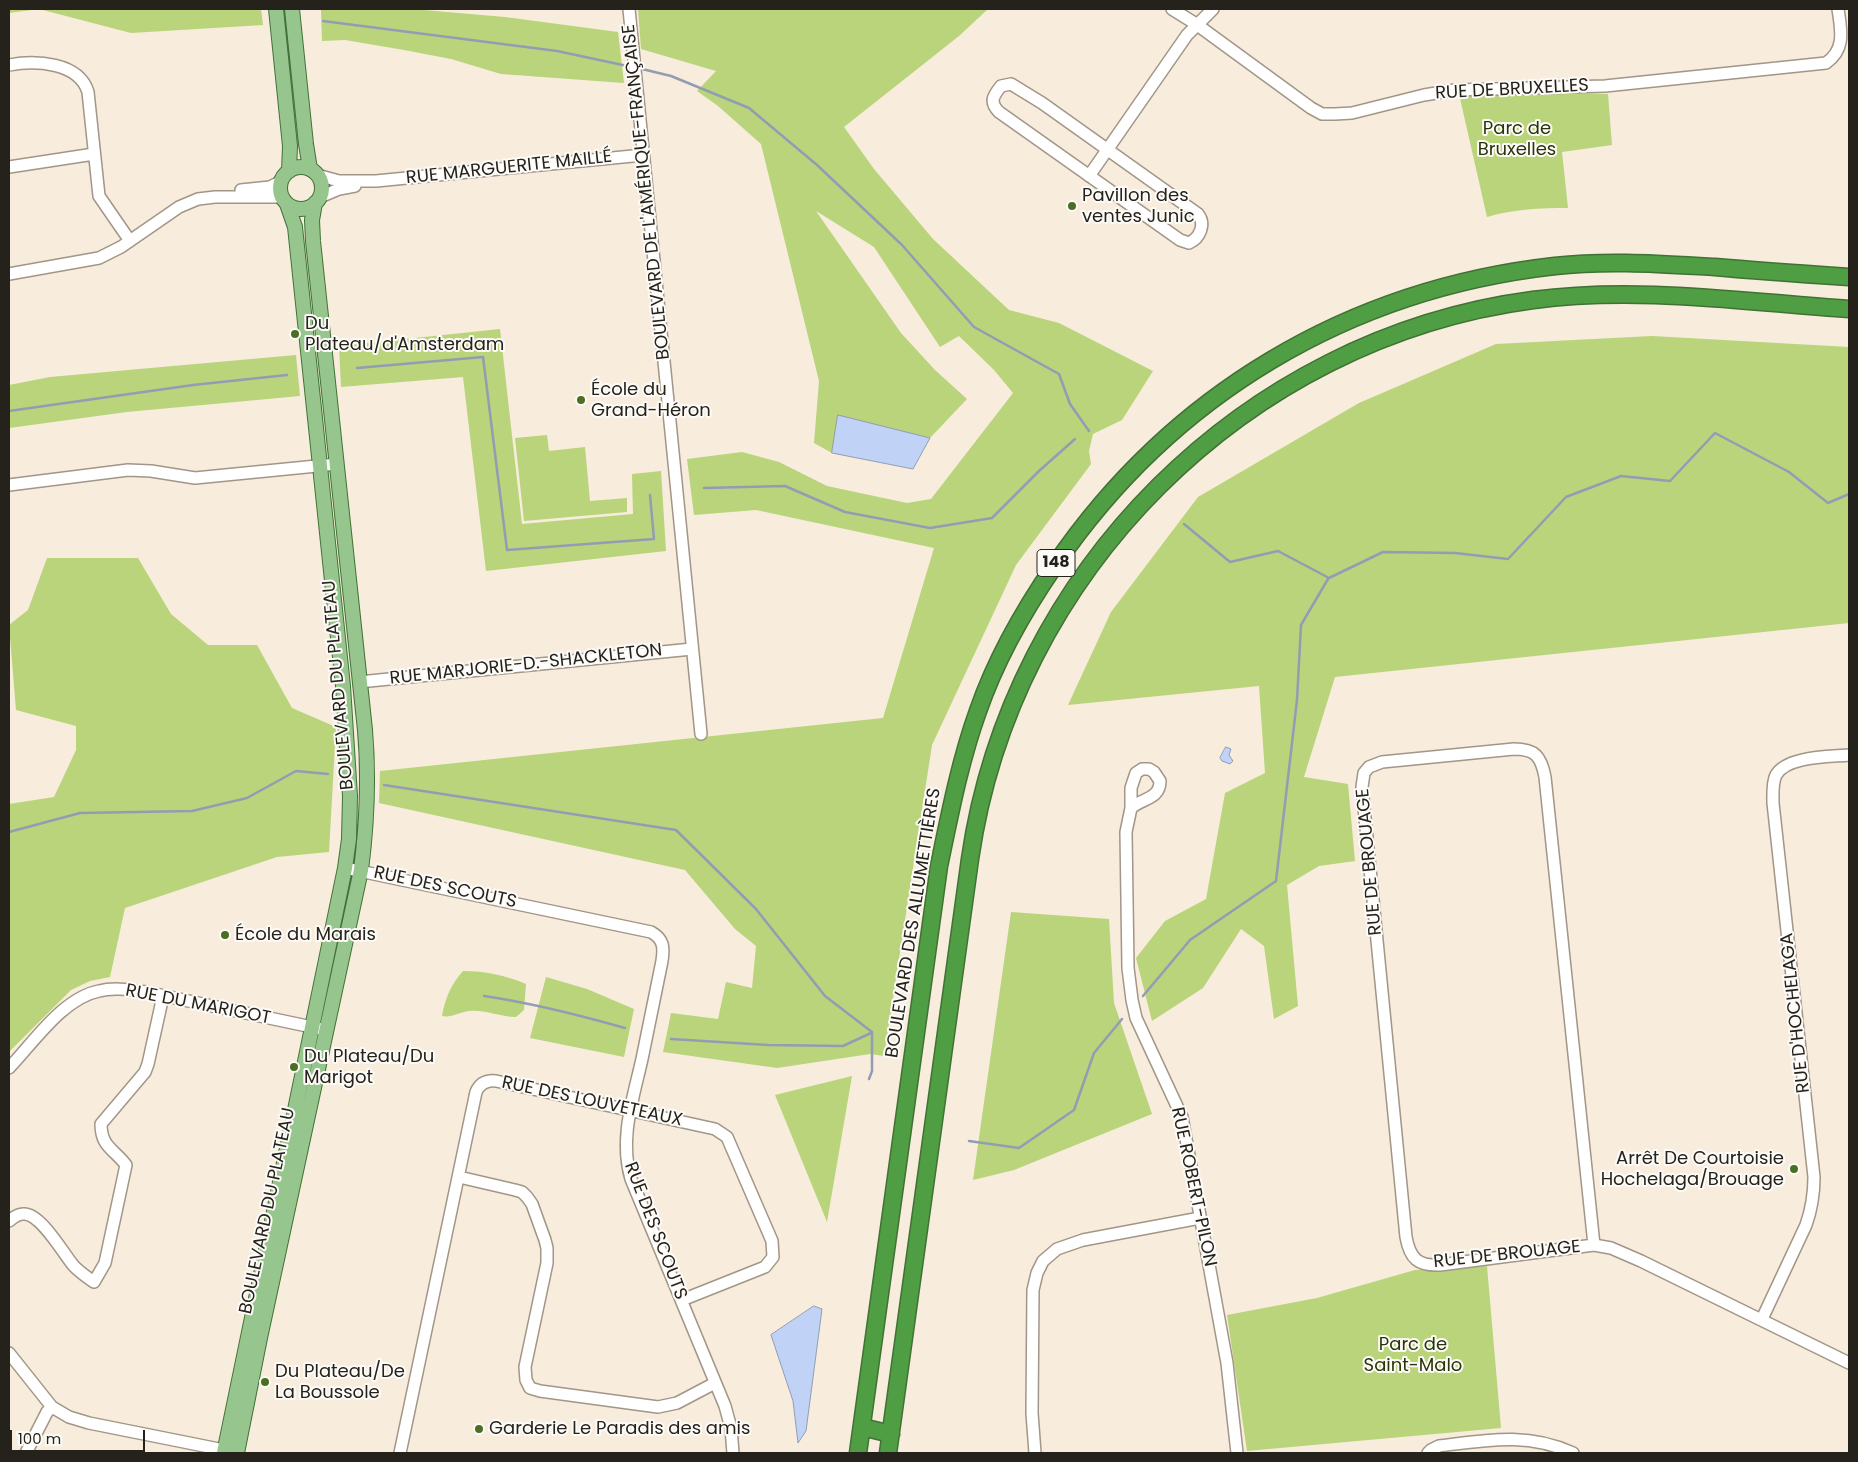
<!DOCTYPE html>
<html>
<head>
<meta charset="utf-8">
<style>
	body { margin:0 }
	#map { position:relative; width:1858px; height:1462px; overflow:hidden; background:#f8ecdc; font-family:Poppins,sans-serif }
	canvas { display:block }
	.frame { position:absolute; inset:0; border:10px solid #25211b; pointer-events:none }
	.scale { position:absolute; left:10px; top:1430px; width:135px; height:22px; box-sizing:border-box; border:2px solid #25211b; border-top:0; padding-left:6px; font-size:15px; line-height:18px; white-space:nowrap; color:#25211b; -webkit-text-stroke:4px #fdfbf8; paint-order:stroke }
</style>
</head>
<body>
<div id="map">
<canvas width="1858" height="1462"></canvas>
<div class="frame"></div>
<div class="scale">100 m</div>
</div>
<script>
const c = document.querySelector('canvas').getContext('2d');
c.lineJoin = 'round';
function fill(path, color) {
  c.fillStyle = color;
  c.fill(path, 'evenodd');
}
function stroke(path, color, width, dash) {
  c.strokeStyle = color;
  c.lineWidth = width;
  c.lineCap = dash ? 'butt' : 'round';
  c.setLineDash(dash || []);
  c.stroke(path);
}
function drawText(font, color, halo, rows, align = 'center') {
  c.font = font + ' Poppins,sans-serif';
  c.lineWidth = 4;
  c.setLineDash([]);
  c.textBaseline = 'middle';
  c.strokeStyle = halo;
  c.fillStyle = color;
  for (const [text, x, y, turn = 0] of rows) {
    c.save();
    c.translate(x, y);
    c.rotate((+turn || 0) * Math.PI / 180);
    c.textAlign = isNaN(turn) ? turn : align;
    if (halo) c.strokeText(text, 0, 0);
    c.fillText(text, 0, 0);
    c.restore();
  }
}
fill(new Path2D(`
	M 9,9 L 261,9 L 263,25 L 131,33 L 39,9 L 9,13 Z
	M 326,9 L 412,9 L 505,17 L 618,32 L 624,83 L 501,74 L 451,59 L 404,50 L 345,40 L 322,41 L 321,10 Z
	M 638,9 L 988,9 L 959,36 L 844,127 L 874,169 L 933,239 L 1009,310 L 1059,323 L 1153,371 L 1122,420 L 1093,434 L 1089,451 L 1091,464 L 1016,565 L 932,745 L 884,1056 L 870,1054 L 777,1068 L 663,1052 L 671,1013 L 718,1019 L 726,982 L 752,988 L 756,946 L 735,929 L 685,870 L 379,803 L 380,771 L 883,718 L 934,548 L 756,510 L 694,515 L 687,459 L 742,452 L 779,462 L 827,486 L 907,503 L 931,499 L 1013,393 L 994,370 L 959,336 L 940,347 L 874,247 L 816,211 L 901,333 L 935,370 L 967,399 L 930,438 L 838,416 L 832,453 L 814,443 L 819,381 L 761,144 L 718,106 L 697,91 L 716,71 L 641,49 Z
	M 1503,92 L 1608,94 L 1612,145 L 1562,152 L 1568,208 C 1540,208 1514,209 1487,217 L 1459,94 Z
	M 500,329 L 522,524 L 633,514 L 632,474 L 661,471 L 666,551 L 486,571 L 463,377 L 341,387 L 339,346 Z
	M 1652,336 L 1849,347 L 1849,623 L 1335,677 L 1304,777 L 1348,784 L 1355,861 L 1319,866 L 1287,885 L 1298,1006 L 1274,1019 L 1264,946 L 1241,929 L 1203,988 L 1152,1021 L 1136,958 L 1165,921 L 1206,899 L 1225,793 L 1265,773 L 1259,686 L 1068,705 L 1111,612 L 1198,497 L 1359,403 L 1496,344 Z
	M 296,355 L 300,396 L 127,412 L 9,428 L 9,385 L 50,377 Z
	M 547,435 L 549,451 L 585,447 L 590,501 L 627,498 L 627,512 L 524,521 L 515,438 Z
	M 47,558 L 138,558 L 171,614 L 208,645 L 257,645 L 292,708 L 336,727 L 329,852 L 277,857 L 125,908 L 110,977 L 90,981 L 71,990 L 9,1052 L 9,804 L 54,797 L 76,750 L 76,726 L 16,710 L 9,625 L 28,610 Z
	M 1011,912 L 1109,919 L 1114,1003 L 1152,1114 L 1014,1170 L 973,1180 Z
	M 463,971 C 485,971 505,975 526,984 L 524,1010 L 516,1017 C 501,1017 484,1009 469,1011 C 460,1012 451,1018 442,1016 C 445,999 451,984 463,971 Z
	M 546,977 L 587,989 L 634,1009 L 624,1057 L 530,1038 Z
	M 852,1076 L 827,1222 L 775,1095 Z
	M 1487,1266 L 1501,1428 L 1247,1451 L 1227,1315 L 1317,1298 L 1415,1270 Z`), '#b9d47a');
const water = new Path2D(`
	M 838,415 L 930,438 L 913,469 L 832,453 Z
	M 1226,747 L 1231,749 L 1229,755 L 1233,761 L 1230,764 L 1222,761 L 1220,758 Z
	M 814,1306 L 822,1309 L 806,1431 L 798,1443 L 793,1401 L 771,1335 Z`);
fill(water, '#c0d2f5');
stroke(water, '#929db4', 1);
stroke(new Path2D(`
	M 323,21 L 557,51 L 632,67
	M 638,68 L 671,76 L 749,108 L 817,165 L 902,245 L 974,327 L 1059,374 L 1070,404 L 1089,431
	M 357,368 L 483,357 L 507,550 L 654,539 L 650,495
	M 9,411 L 193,385 L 287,375
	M 704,488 L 785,486 L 845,512 L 930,528 L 992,518 L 1039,471 L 1075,439
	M 1184,524 L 1230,562 L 1278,551 L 1329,578 L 1383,552 L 1455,553 L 1508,559 L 1566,497 L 1621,476 L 1670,481 L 1715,433 L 1789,472 L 1828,503 L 1849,494
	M 384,785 L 676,830 L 756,909 L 825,996 L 872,1032 L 872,1071 L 869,1079
	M 9,832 L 80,813 L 192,811 L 247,798 L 296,771 L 328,774
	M 484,996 C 532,1003 579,1015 625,1028
	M 1143,996 L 1190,940 L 1276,881 L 1297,700 L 1301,625 L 1328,579
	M 671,1039 L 768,1045 L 843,1046 L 871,1033
	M 969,1141 L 1019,1148 L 1074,1110 L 1094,1053 L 1122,1019`), '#929db4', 2.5);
const minor = new Path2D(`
	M 629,9 L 701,734
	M 1172,9 L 1196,24 L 1311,108 L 1322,114 L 1335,114 L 1352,113 L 1424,95 L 1455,90 L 1605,86 L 1826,63 C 1846,49 1841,30 1838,9
	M 9,65 C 35,60 79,62 88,92 L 99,196 L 130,241
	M 1011,84 L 1042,103 L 1198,214 C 1206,224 1200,238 1189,243 L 1180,240 L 999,112 C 989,102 993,96 1001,86 Z
	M 9,167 L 94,154
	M 317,175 L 339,181 L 376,181 L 643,155
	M 1089,176 L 1187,35 L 1213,9
	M 241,190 L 270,187 L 280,182
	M 320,197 L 339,189 L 355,186
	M 9,274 L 99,258 L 121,247 L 179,207 L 198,199 L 215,197 L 281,197
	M 9,485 L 128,470 L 151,471 L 195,478 L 337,464
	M 359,682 L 692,649
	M 1131,808 C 1143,798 1160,799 1160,781 L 1154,772 L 1149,769 L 1142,769 L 1136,773 L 1131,788 L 1131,808 L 1126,832 L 1128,968 L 1132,1000 L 1136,1018 L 1182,1117 L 1227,1363 L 1237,1453
	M 345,868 L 651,932 C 664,939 664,948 662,961 C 655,994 649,1026 642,1059 C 633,1099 619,1139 631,1179 L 725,1406 L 731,1428 L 733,1453
	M 9,1068 C 34,1042 63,998 99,991 C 114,987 131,990 146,992 L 326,1030
	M 459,1177 L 515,1190 L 522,1192 L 527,1197 L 532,1204 L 545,1240 L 547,1248 L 547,1263 L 525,1367 L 526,1380 L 530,1388 L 540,1391 L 658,1407 L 677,1403 L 715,1383
	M 9,1221 C 13,1218 17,1214 23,1214 C 40,1212 63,1253 73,1265 C 79,1272 87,1277 94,1282 L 105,1263 L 126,1165 C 114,1149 101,1147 101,1124 L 145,1072 L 148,1064 L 163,996
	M 1594,1245 L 1545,777 C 1541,756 1535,749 1514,749 L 1382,762 L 1369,767 L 1364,773 L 1362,787 L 1406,1237 C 1410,1259 1418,1266 1440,1265 L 1594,1245 L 1611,1248 L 1641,1261 L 1849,1363
	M 1762,1319 L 1806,1225 C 1812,1208 1814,1194 1814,1177 L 1773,803 C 1773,794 1772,783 1776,775 C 1787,756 1829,757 1849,755
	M 9,1353 L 52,1407 L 69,1417 L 89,1423 L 224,1450
	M 26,1453 L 47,1412 L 52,1407
	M 400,1453 L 476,1092 C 480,1083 487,1080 496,1081 L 715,1129 L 727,1137 L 772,1241 L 773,1257 L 765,1267 L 682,1300
	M 1035,1453 L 1032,1413 L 1033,1290 L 1037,1273 L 1043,1261 L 1057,1249 L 1083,1240 L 1200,1218
	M 1428,1453 L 1431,1450 L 1439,1446 C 1487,1440 1528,1432 1573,1453`);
const major = new Path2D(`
	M 276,9 L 290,146 L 289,171
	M 292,9 L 306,144 L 310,169
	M280 188a21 21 0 1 1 42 0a21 21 0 1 1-42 0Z
	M 224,1453 L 345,868 L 349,839 L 350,796 L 343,686 L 295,227 L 287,204
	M 237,1453 L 260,1338 L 361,870 C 367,823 369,777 365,730 L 313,241 L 312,220 L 315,203`);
const highway = new Path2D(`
	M 862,1427 L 891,1434
	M 858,1453 L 939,866 C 950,813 960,761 978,711 C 996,659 1024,610 1055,565 C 1172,394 1349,289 1555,266 C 1608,260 1661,264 1715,267 C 1759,271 1804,274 1849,277
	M 888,1453 L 970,859 C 1011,573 1244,338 1533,300 C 1637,286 1745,302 1849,309`);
stroke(minor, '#a19687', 14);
stroke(major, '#417235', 16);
stroke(highway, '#417235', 19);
stroke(minor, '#fff', 11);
stroke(major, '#96c58e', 14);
stroke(highway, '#509e43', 16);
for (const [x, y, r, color] of [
	[1072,206,5,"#4b6d24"],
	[295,334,5,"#4b6d24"],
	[581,400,5,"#4b6d24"],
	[225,935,5,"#4b6d24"],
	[294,1067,5,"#4b6d24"],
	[1794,1169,5,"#4b6d24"],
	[265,1382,5,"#4b6d24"],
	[479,1429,5,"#4b6d24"]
]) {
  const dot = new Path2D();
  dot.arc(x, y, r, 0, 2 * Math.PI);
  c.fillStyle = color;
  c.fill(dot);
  stroke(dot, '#fdfbf8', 2);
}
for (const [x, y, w] of [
	[1056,563,38]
]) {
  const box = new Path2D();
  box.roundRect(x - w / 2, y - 13.5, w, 27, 4);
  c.fillStyle = '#fdfbf8';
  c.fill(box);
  stroke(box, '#25211b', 1);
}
drawText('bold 16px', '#25211b', null, [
	["148",1056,563]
]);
drawText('18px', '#25211b', '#fdfbf8', [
	["RUE DE BRUXELLES",1512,90,-3],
	["RUE MARGUERITE MAILLÉ",509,168,-6],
	["BOULEVARD DE L'AMÉRIQUE-FRANÇAISE",647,192,-96],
	["RUE MARJORIE-D.-SHACKLETON",526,665,-6],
	["BOULEVARD DU PLATEAU",339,685,-95],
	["RUE DE BROUAGE",1370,862,-95],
	["RUE DES SCOUTS",445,888,12],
	["BOULEVARD DES ALLUMETTIÈRES",914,923,-81],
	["RUE DU MARIGOT",198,1005,11],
	["RUE D'HOCHELAGA",1796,1013,-96],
	["RUE DES LOUVETEAUX",592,1102,12],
	["RUE ROBERT-PILON",1193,1187,78],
	["BOULEVARD DU PLATEAU",268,1211,-78],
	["RUE DES SCOUTS",655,1231,69],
	["RUE DE BROUAGE",1507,1255,-6]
]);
drawText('18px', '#29340a', '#fdfbf8', [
	["Parc de",1517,129],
	["Bruxelles",1517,150],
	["Parc de",1413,1345],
	["Saint-Malo",1413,1366]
]);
drawText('18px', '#25211b', '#fdfbf8', [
	["Pavillon des",1082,196],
	["ventes Junic",1082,217],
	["Du",305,324],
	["Plateau/d'Amsterdam",305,345],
	["École du",591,390],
	["Grand-Héron",591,411],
	["École du Marais",235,935],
	["Du Plateau/Du",304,1057],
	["Marigot",304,1078],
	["Arrêt De Courtoisie",1784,1159,"right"],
	["Hochelaga/Brouage",1784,1180,"right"],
	["Du Plateau/De",275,1372],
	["La Boussole",275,1393],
	["Garderie Le Paradis des amis",489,1429]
], 'left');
</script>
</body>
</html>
